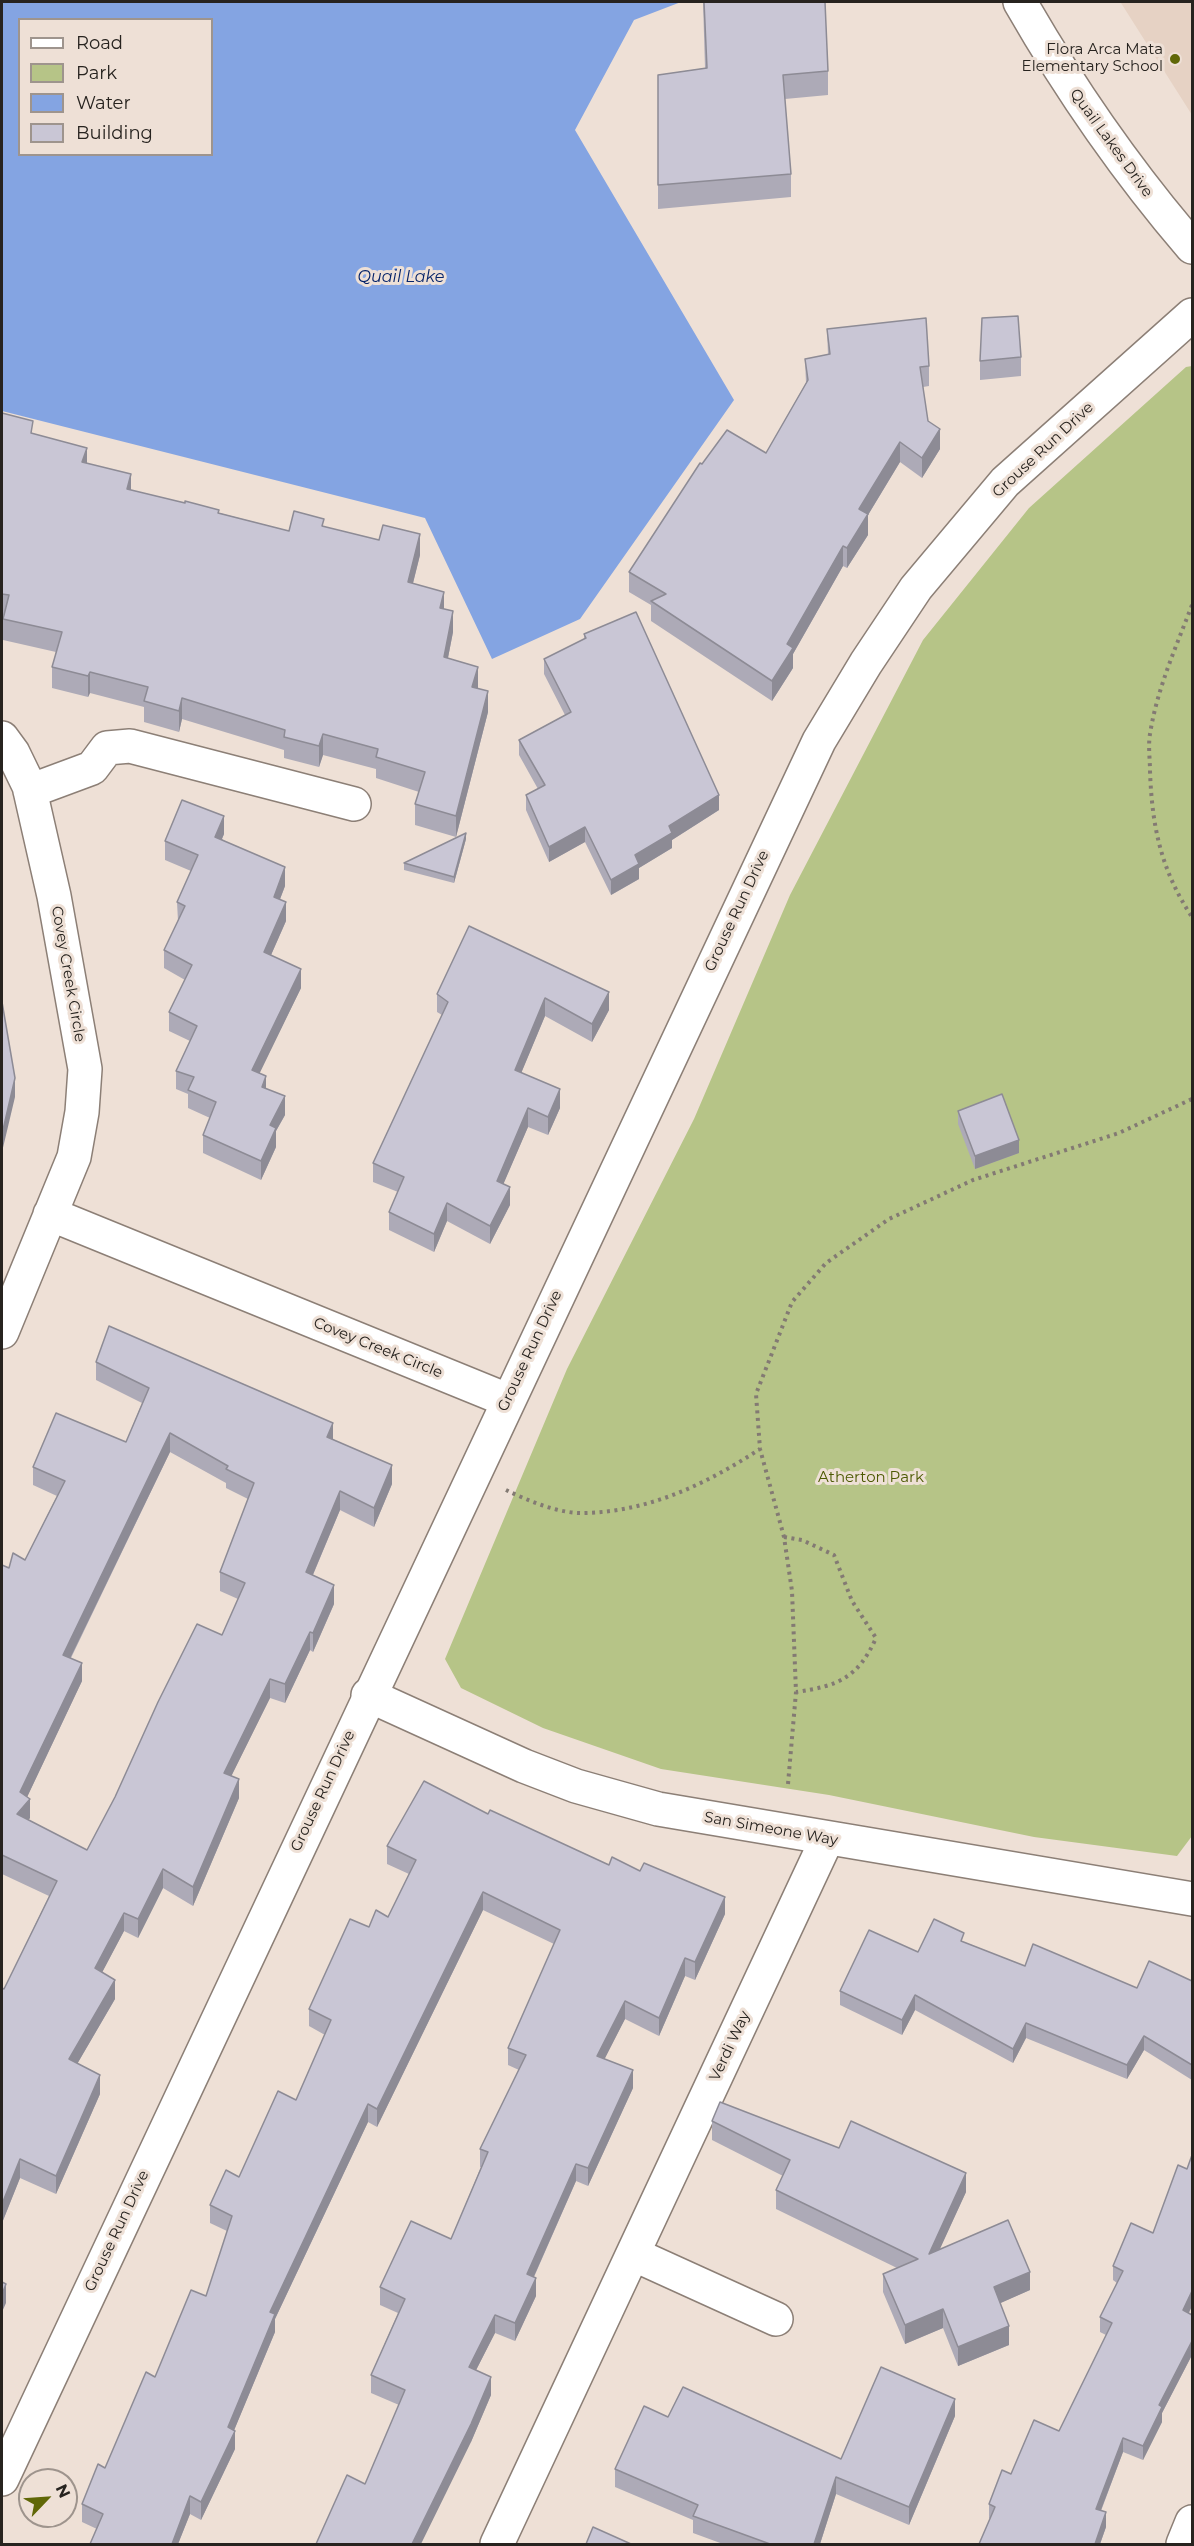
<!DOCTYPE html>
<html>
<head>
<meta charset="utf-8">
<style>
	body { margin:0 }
	#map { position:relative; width:1194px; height:2546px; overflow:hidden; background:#eee0d6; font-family:Montserrat,sans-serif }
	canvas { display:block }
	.frame { position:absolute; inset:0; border:3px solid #27231f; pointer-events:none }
	.legend { position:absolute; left:18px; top:18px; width:195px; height:138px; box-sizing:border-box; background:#eee0d6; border:2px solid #9e948d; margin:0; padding:8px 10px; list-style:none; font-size:18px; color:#27231f }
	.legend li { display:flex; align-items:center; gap:12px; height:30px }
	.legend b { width:30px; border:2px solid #9e948d }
	.north { position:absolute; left:18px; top:2468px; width:60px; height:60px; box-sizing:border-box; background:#eee0d6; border:2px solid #9e948d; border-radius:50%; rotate:65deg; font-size:16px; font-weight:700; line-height:24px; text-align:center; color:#27231f }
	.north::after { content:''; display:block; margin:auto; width:21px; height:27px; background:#606707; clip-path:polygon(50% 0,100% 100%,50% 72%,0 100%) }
</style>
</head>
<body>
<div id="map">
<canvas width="1194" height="2546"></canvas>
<div class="frame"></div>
<ul class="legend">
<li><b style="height:8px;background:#fff"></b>Road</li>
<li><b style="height:16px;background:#b6c487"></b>Park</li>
<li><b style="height:16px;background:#84a4e2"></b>Water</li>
<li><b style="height:16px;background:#c9c6d5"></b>Building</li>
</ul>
<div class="north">N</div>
</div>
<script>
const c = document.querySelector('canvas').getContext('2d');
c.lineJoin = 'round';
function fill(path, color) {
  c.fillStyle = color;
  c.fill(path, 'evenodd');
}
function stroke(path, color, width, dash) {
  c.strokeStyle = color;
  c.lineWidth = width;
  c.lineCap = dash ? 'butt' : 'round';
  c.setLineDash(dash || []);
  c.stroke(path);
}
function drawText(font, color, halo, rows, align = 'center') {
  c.font = font + ' Montserrat,sans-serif';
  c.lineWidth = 6;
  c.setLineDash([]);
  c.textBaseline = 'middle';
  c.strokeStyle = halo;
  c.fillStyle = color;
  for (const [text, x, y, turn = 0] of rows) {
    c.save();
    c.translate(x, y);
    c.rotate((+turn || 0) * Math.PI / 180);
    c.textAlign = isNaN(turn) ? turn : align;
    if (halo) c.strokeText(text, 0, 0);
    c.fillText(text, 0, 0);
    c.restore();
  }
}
fill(new Path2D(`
	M 1120,2 L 1192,2 L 1192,115 L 1121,3 Z`), '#e6d2c4');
fill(new Path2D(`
	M 1192,366 L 1192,1836 L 1177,1856 L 1034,1837 L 829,1795 L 661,1769 L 543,1728 L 461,1688 L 445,1659 L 567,1369 L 694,1119 L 790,895 L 923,640 L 1029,508 L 1186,367 Z`), '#b6c487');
fill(new Path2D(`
	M 2,2 L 681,2 L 634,20 L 575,130 L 734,400 L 580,619 L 492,659 L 425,518 L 2,411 ZM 20,20 L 212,20 L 212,154 L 20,154 Z`), '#84a4e2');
const minor = new Path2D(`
	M 2,738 L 13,753 L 29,786 L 54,896 L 85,1069 L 82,1112 L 74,1157 L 2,1332
	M 30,791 L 92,768 L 107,748 L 130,746 L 354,804
	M 50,1214 L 507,1400
	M 368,1695 L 524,1766 L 576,1786 L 658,1809 L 1192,1899
	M 633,2254 L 776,2319
	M 497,2544 L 827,1839
	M 1183,2544 L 1192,2522`);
const tertiary = new Path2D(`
	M 2,2479 L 819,741 L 866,663 L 916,588 L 1005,482 L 1192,315`);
const secondary = new Path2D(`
	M 1020,2 C 1071,91 1125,169 1192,247`);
stroke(minor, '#8c7f76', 36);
stroke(tertiary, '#8c7f76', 36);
stroke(secondary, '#8c7f76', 36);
stroke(new Path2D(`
	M 1192,605 C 1176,647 1157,689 1150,734 C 1148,746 1150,759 1150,771 C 1152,827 1161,870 1192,917
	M 506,1490 C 529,1501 559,1514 585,1513 C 651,1511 706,1484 760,1449
	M 784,1537 L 802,1540 L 834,1555 L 852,1601 L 876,1638 C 858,1678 838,1686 796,1692
	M 788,1784 L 796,1692 L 792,1591 L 784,1537 L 760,1449 L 756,1394 L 792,1302 L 826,1263 L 889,1219 L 973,1180 L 1119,1133 L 1192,1099`), '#837a73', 4, [3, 4.5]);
stroke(minor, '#fff', 33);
stroke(tertiary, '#fff', 33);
stroke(secondary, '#fff', 33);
fill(new Path2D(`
	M 703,2 L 825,2 L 828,71 L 828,95 L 785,99 L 791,174 L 791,197 L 658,209 L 658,75 L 705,68 Z
	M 827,329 L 929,366 L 929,386 L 923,387 L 928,421 L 940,449 L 922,478 L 900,462 L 868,515 L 868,535 L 847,568 L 843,566 L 793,654 L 793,668 L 772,701 L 651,621 L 651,605 L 629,592 L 629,572 L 702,464 L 766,453 L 806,383 L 805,359 L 828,355 Z
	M 1021,357 L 1021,376 L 980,380 L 980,361 Z
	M 2,417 L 87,463 L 131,490 L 289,531 L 324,527 L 420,555 L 413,583 L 444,609 L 453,632 L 448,658 L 478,689 L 488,712 L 456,837 L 415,825 L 415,804 L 419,792 L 376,778 L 376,769 L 323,755 L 319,767 L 284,758 L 284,750 L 182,719 L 179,732 L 144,722 L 144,707 L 90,693 L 88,697 L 52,688 L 52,667 L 56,652 L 3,640 L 3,619 L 4,615 L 2,615 Z
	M 584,634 L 719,810 L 672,840 L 672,848 L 639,868 L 639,879 L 611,895 L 585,842 L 549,862 L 526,810 L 526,795 L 538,789 L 519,755 L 519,740 L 565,715 L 544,674 L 544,659 L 584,639 Z
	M 224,834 L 222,839 L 285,886 L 280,899 L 286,921 L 271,955 L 301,988 L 259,1073 L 266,1088 L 285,1115 L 276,1131 L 276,1147 L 261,1180 L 203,1153 L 203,1135 L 210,1118 L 188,1108 L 188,1094 L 176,1089 L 176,1071 L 190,1041 L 169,1031 L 169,1012 L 185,980 L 164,968 L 164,950 L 178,921 L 177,902 L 191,871 L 165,860 L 165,841 Z
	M 466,839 L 454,883 L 404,870 L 404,863 Z
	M 469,926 L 609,1010 L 592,1042 L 545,1016 L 521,1073 L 560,1108 L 548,1135 L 528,1127 L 503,1184 L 510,1205 L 490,1244 L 447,1221 L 434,1252 L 389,1230 L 389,1212 L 398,1192 L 373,1182 L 373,1163 L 442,1015 L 437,1012 L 437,994 Z
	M 958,1111 L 1019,1153 L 975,1169 L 958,1124 Z
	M 96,1362 L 333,1439 L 392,1484 L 374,1527 L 340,1510 L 313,1575 L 334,1604 L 313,1652 L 310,1650 L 285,1703 L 270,1698 L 231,1776 L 239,1798 L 193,1906 L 163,1888 L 138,1938 L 124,1931 L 102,1972 L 115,1999 L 77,2064 L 100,2094 L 56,2194 L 20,2178 L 2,2223 L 2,1988 L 4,1989 L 49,1896 L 2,1874 L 2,1565 L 9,1568 L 25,1560 L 57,1496 L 33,1485 L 33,1467 L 126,1442 L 142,1403 L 96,1380 ZM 170,1452 L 226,1483 L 226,1488 L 248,1499 L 220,1572 L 220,1591 L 238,1599 L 222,1635 L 87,1850 L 28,1820 L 30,1818 L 27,1797 L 82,1681 L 71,1658 Z
	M 488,1814 L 725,1914 L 695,1980 L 685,1976 L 659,2036 L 625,2019 L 604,2059 L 633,2088 L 588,2186 L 576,2181 L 534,2277 L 536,2296 L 515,2341 L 495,2333 L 476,2370 L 491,2395 L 471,2442 L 365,2484 L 399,2405 L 371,2393 L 371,2375 L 398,2313 L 380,2305 L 380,2287 L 451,2239 L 481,2167 L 480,2167 L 480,2149 L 519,2070 L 508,2065 L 508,2048 L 554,1944 L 483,1910 L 377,2127 L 368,2122 L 275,2319 L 275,2332 L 234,2430 L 235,2449 L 201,2520 L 190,2514 L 178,2544 L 90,2544 L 97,2529 L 82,2522 L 82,2504 L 105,2468 L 155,2377 L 206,2296 L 227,2231 L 210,2223 L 210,2205 L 239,2177 L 296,2100 L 325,2035 L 309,2026 L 309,2009 L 369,1927 L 388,1917 L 409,1874 L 387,1864 L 387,1846 Z
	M 964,1942 L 1025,1966 L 1137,1988 L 1192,1981 L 1192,2080 L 1144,2050 L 1127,2079 L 1026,2038 L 1013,2063 L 915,2010 L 902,2035 L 840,2005 L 840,1991 L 918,1952 Z
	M 712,2121 L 839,2148 L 966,2192 L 939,2250 L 1030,2290 L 1000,2303 L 1009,2345 L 958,2366 L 943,2328 L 905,2344 L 883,2292 L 883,2274 L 897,2268 L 776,2209 L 776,2190 L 783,2176 L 712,2140 Z
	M 1192,2155 L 1192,2306 L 1189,2313 L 1192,2315 L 1192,2355 L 1162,2413 L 1162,2422 L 1143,2460 L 1123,2452 L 1101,2511 L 1106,2527 L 1100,2544 L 979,2544 L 990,2519 L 989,2518 L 989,2504 L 1011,2474 L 1059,2431 L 1106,2335 L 1100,2332 L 1100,2317 L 1117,2283 L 1113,2280 L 1113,2266 L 1153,2233 L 1187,2169 Z
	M 955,2416 L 909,2525 L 836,2494 L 820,2544 L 723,2544 L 693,2533 L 693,2520 L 615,2487 L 615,2469 L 668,2417 L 841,2459 Z`), '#adaab7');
fill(new Path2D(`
	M 940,429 L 940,449 L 922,478 L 922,458 Z
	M 900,442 L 900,462 L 868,515 L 868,535 L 847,568 L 847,548 L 859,509 Z
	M 87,448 L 87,469 L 82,462 Z
	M 131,474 L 131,495 L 127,489 Z
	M 420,534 L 420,555 L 408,603 L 408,582 Z
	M 843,546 L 843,566 L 793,654 L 793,668 L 772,701 L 772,681 L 787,644 Z
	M 444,592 L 444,613 L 440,608 Z
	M 453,611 L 453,632 L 444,678 L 444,657 Z
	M 478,667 L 478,688 L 472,708 L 472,687 Z
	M 90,672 L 90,693 L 88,697 L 88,676 Z
	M 488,691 L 488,712 L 456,837 L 456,816 Z
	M 182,698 L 182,719 L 179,732 L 179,711 Z
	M 323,734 L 323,755 L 319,767 L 319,746 Z
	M 719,795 L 719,810 L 672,840 L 672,848 L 639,868 L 639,879 L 611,895 L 611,880 L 635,855 L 669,826 Z
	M 224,816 L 224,834 L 215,855 L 215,837 Z
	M 585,827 L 585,842 L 549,862 L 549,847 Z
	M 466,833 L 466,839 L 454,883 L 454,877 Z
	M 285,867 L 285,886 L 274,915 L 274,897 Z
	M 286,902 L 286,921 L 264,971 L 264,952 Z
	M 301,969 L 301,988 L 252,1089 L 252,1070 Z
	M 609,992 L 609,1010 L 592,1042 L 592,1024 Z
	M 545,998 L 545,1016 L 515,1088 L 515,1070 Z
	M 266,1076 L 266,1095 L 262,1087 Z
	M 15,1078 L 15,1097 L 2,1152 L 2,1134 Z
	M 560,1089 L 560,1108 L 548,1135 L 548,1117 Z
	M 285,1096 L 285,1115 L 276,1131 L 276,1147 L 261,1180 L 261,1161 L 270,1125 Z
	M 528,1108 L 528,1127 L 497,1199 L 497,1181 Z
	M 1019,1140 L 1019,1153 L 975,1169 L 975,1156 Z
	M 510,1187 L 510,1205 L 490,1244 L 490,1226 Z
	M 447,1203 L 447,1221 L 434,1252 L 434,1234 Z
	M 333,1423 L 333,1442 L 327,1437 Z
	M 170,1433 L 170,1452 L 63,1673 L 63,1655 Z
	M 392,1465 L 392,1484 L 374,1527 L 374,1508 Z
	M 340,1491 L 340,1510 L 306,1591 L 306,1572 Z
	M 334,1585 L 334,1604 L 313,1652 L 313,1633 Z
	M 310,1632 L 310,1650 L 285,1703 L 285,1684 Z
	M 82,1663 L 82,1681 L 21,1810 L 30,1799 L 30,1818 L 17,1833 L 17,1814 L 20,1792 Z
	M 270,1679 L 270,1698 L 224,1791 L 224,1773 Z
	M 239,1779 L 239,1798 L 193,1906 L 193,1887 Z
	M 163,1869 L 163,1888 L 138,1938 L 138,1919 Z
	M 483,1892 L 483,1910 L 377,2127 L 377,2109 Z
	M 725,1897 L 725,1914 L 695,1980 L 695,1962 Z
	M 124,1913 L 124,1931 L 95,1986 L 95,1968 Z
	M 685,1958 L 685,1976 L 659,2036 L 659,2018 Z
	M 115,1980 L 115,1999 L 69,2078 L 69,2059 Z
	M 915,1995 L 915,2010 L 902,2035 L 902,2020 Z
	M 625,2001 L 625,2019 L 597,2074 L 597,2056 Z
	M 1026,2023 L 1026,2038 L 1013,2063 L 1013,2049 Z
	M 1144,2036 L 1144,2050 L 1127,2079 L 1127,2065 Z
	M 633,2070 L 633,2088 L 588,2186 L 588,2168 Z
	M 100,2075 L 100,2094 L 56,2194 L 56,2176 Z
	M 368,2104 L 368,2122 L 275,2319 L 275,2332 L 228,2445 L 228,2427 L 270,2312 Z
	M 20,2159 L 20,2178 L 2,2223 L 2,2204 Z
	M 576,2164 L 576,2181 L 527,2292 L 527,2274 Z
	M 966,2173 L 966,2192 L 929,2273 L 929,2254 Z
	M 1030,2272 L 1030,2290 L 994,2306 L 994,2287 Z
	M 536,2278 L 536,2296 L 515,2341 L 515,2323 Z
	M 6,2284 L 6,2303 L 2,2312 L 2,2294 Z
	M 1192,2291 L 1192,2306 L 1183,2324 L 1183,2310 Z
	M 943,2309 L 943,2328 L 905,2344 L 905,2325 Z
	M 495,2315 L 495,2333 L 469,2384 L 469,2367 Z
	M 1009,2326 L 1009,2345 L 958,2366 L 958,2347 Z
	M 1192,2341 L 1192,2355 L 1162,2413 L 1162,2422 L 1143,2460 L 1143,2446 L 1159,2405 Z
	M 491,2377 L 491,2395 L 471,2442 L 421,2544 L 412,2544 Z
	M 955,2399 L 955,2416 L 909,2525 L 909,2507 Z
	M 235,2431 L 235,2449 L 201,2520 L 201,2502 Z
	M 1123,2438 L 1123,2452 L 1096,2523 L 1096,2509 Z
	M 836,2477 L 836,2494 L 820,2544 L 814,2544 Z
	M 190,2496 L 190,2514 L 178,2544 L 172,2544 Z
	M 1106,2512 L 1106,2527 L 1100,2544 L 1095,2544 Z`), '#8d8b95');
const building = new Path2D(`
	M 704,2 L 825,2 L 828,71 L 783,75 L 791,174 L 658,185 L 658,75 L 707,68 Z
	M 1018,316 L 1021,357 L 980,361 L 982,318 Z
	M 926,318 L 929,366 L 920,367 L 928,421 L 940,429 L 922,458 L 900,442 L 859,509 L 868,514 L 847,548 L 843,546 L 787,644 L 793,648 L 772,681 L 651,601 L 666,594 L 629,572 L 700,463 L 702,464 L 727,430 L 766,453 L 808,380 L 805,359 L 830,354 L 827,329 Z
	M 2,413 L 33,421 L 31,433 L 87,448 L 82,462 L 131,474 L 127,489 L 185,503 L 185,501 L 219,510 L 218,513 L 289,531 L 294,511 L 324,519 L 322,526 L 379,540 L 383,525 L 420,534 L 408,582 L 444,592 L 440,608 L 453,611 L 444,657 L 478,667 L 472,687 L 488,691 L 456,816 L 415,804 L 425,772 L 376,757 L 378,749 L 323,734 L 319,746 L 284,737 L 285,730 L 182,698 L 179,711 L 144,701 L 148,687 L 90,672 L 88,676 L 52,667 L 62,632 L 3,619 L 9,595 L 2,594 Z
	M 636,612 L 719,795 L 669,826 L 672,833 L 635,855 L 639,864 L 611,880 L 585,827 L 549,847 L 526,795 L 545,785 L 519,740 L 571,712 L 544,659 L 586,638 L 584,634 Z
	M 182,800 L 224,816 L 215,837 L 285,867 L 274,897 L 286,902 L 264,952 L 301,969 L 252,1070 L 266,1076 L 262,1087 L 285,1096 L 270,1125 L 276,1128 L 261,1161 L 203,1135 L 216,1102 L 188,1090 L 194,1077 L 176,1071 L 197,1026 L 169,1012 L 192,965 L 164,950 L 185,906 L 177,902 L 198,855 L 165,841 Z
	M 466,833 L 454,877 L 404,863 Z
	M 469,926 L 609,992 L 592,1024 L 545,998 L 515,1070 L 560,1089 L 548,1117 L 528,1108 L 497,1181 L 510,1187 L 490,1226 L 447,1203 L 434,1234 L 389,1212 L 404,1177 L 373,1163 L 448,1002 L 437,994 Z
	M 2,1002 L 15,1078 L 2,1134 Z
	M 1002,1094 L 1019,1140 L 975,1156 L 958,1111 Z
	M 109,1326 L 333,1423 L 327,1437 L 392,1465 L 374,1508 L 340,1491 L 306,1572 L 334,1585 L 313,1633 L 310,1632 L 285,1684 L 270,1679 L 224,1773 L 239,1779 L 193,1887 L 163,1869 L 138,1919 L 124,1913 L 95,1968 L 115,1980 L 69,2059 L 100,2075 L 56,2176 L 20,2159 L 2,2204 L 2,1988 L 4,1989 L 57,1881 L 2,1855 L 2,1565 L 9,1568 L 13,1553 L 25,1560 L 65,1481 L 33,1467 L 56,1413 L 126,1442 L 149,1388 L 96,1362 ZM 170,1433 L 228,1466 L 226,1469 L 254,1483 L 220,1572 L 245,1583 L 222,1635 L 197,1624 L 158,1702 L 115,1797 L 87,1850 L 17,1814 L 30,1799 L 20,1792 L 82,1663 L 63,1655 Z
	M 424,1781 L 488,1814 L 490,1810 L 609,1865 L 612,1857 L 640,1871 L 644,1863 L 725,1897 L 695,1962 L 685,1958 L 659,2018 L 625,2001 L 597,2056 L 633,2070 L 588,2168 L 576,2164 L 527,2274 L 536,2278 L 515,2323 L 495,2315 L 469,2367 L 491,2377 L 471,2424 L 412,2544 L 316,2544 L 347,2475 L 365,2484 L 405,2390 L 371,2375 L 405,2299 L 380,2287 L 411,2221 L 451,2239 L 488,2152 L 480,2149 L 526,2055 L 508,2048 L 560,1930 L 483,1892 L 377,2109 L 368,2104 L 270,2312 L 275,2314 L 228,2427 L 235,2431 L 201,2502 L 190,2496 L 172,2544 L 90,2544 L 103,2514 L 82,2504 L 98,2464 L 105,2468 L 146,2372 L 155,2377 L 191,2290 L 206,2296 L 232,2216 L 210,2205 L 226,2170 L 239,2177 L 278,2091 L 296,2100 L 331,2020 L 309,2009 L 350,1919 L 369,1927 L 376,1910 L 388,1917 L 416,1860 L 387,1846 Z
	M 934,1919 L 964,1933 L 961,1941 L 1025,1966 L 1033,1944 L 1137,1988 L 1149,1961 L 1192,1981 L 1192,2065 L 1144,2036 L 1127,2065 L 1026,2023 L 1013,2049 L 915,1995 L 902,2020 L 840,1991 L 869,1930 L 918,1952 Z
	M 720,2102 L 839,2148 L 851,2121 L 966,2173 L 929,2254 L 1008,2220 L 1030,2272 L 994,2287 L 1009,2326 L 958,2347 L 943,2309 L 905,2325 L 883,2274 L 918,2259 L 776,2190 L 790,2160 L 712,2121 Z
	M 1192,2155 L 1192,2291 L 1183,2310 L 1192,2315 L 1192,2341 L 1159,2405 L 1162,2407 L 1143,2446 L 1123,2438 L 1096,2509 L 1106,2512 L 1095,2544 L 979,2544 L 995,2507 L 989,2504 L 1002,2470 L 1011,2474 L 1034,2420 L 1059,2431 L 1112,2323 L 1100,2317 L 1123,2271 L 1113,2266 L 1131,2223 L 1153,2233 L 1178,2165 L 1187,2169 Z
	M 2,2282 L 6,2284 L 2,2294 Z
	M 881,2367 L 955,2399 L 909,2507 L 836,2477 L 814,2544 L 770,2544 L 693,2516 L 698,2505 L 615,2469 L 644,2406 L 668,2417 L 683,2387 L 841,2459 Z
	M 593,2527 L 631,2544 L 586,2544 Z`);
fill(building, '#c9c6d5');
stroke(building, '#8d8b95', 1.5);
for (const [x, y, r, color] of [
	[1175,59,6,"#606707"]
]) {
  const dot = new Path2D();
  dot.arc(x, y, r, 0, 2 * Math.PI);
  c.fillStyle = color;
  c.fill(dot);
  stroke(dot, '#eee0d6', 2);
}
drawText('15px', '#27231f', '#eee0d6', [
	["Flora Arca Mata",1163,50],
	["Elementary School",1163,67]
], 'right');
drawText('15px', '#27231f', '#eee0d6', [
	["Quail Lakes Drive",1111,143,54],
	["Grouse Run Drive",1043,450,-43],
	["Grouse Run Drive",737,911,-65],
	["Covey Creek Circle",68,974,80],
	["Covey Creek Circle",378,1348,22],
	["Grouse Run Drive",530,1351,-65],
	["Grouse Run Drive",323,1791,-65],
	["San Simeone Way",771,1829,10],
	["Verdi Way",730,2046,-65],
	["Grouse Run Drive",117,2231,-65]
]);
drawText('15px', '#4c5902', '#eee0d6', [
	["Atherton Park",871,1478]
]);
drawText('italic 16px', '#042269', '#eee0d6', [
	["Quail Lake",401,277]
]);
</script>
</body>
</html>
